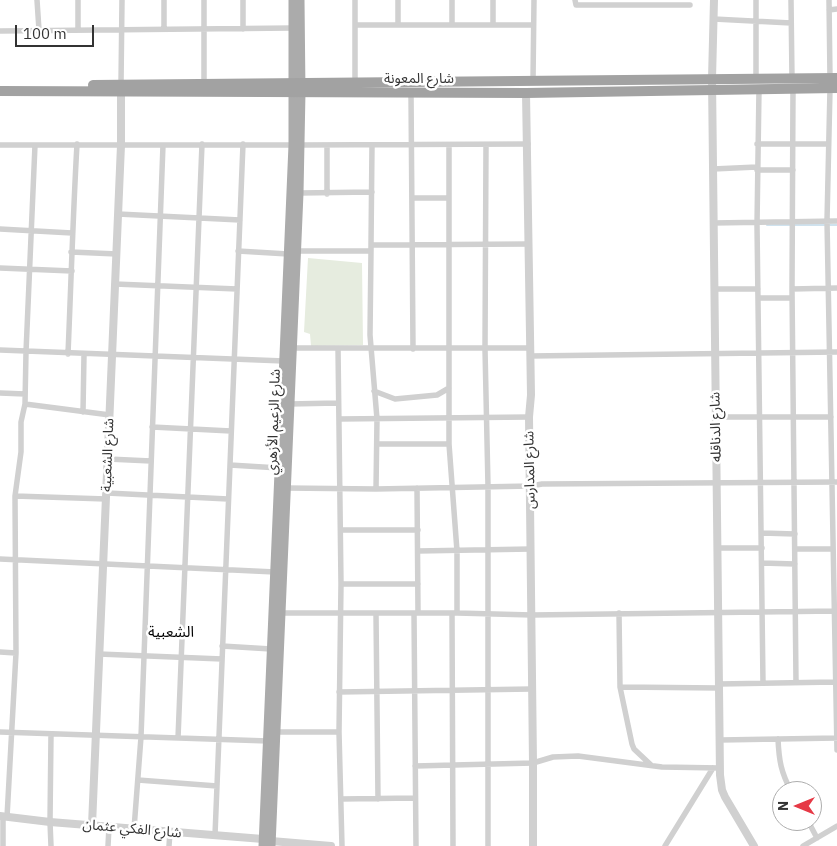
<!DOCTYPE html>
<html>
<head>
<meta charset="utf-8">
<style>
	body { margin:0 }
	#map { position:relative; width:837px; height:846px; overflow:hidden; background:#fff; font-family:"IBM Plex Sans",sans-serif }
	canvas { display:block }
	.north { position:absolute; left:772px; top:781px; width:50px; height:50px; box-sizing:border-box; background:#fff; border:1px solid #adadad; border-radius:50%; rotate:270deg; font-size:14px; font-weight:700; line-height:20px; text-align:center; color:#333 }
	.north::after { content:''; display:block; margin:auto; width:18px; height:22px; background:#e63946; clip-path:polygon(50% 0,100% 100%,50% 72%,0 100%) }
	.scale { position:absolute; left:15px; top:25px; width:79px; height:22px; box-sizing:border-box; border:2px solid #333; border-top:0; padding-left:6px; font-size:15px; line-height:18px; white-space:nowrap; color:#333; -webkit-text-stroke:4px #fff; paint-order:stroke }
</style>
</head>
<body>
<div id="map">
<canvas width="837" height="846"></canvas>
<div class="north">N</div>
<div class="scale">100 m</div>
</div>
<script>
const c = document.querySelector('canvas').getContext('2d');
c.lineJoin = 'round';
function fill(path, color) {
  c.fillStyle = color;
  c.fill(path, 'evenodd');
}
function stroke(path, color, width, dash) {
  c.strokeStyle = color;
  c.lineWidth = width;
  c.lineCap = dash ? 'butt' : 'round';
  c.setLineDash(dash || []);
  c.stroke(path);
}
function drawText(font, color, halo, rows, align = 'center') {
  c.font = font + ' "IBM Plex Sans","Noto Sans Arabic",sans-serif';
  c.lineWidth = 5;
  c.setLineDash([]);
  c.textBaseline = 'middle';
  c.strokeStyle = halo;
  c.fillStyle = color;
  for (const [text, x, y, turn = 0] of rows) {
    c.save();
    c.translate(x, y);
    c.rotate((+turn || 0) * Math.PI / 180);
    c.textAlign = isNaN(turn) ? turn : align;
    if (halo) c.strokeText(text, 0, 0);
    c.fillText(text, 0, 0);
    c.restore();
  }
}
fill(new Path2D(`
	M 308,258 L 362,263 L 363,345 L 311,346 L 310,334 L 304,332 Z`), '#e6ecdf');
stroke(new Path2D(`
	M 767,225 L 825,225
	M 829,225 L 837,225`), '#cfe2ee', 2);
stroke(new Path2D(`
	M 37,0 L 39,30
	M 78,0 L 78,29
	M 204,0 L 204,84
	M 355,0 L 355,82
	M 398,0 L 398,25
	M 452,0 L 452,24
	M 493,0 L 493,25
	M 575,0 L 576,5 L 690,5
	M 756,0 L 756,79
	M 791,0 L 792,78
	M 829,0 L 830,78
	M 829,10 L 837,9
	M 714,19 L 791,23
	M 355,25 L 533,25
	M 164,29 L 164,0
	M 243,29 L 243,0
	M 0,31 L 293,28
	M 533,81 L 534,0
	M 121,84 L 122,0
	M 759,89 L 757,225 L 763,683
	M 793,89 L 792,289 L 796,682
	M 830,89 L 827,221 L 837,750
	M 411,93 L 413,349
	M 757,144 L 828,144
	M 0,145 L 293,145
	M 300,145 L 528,144
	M 449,145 L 449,444 L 457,551 L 457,613
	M 486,145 L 485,349 L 488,486 L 488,846
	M 713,169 L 757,167 L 757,170 L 793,170
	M 299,193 L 372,192
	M 327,194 L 327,146
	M 412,198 L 448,198
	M 118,214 L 240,220
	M 713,223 L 837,221
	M 0,229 L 72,233
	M 371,245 L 372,145
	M 238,251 L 288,254
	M 295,251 L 371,251 L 371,245 L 529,244
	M 371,251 L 370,335 L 377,419 L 376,489
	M 71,252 L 117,254
	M 0,268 L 72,271
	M 115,284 L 237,289
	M 714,289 L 758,289
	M 792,289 L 837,288
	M 758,298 L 792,298
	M 291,348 L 529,348
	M 338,348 L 341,584 L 339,732 L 342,846
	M 0,350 L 284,361
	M 68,354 C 71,284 73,214 77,144
	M 530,356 L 837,352
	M 374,391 L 395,399 L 437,395 L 449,388
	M 0,393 L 25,394
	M 25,404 L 110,415
	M 289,404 L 338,403
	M 83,412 L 84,355
	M 716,417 L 831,417
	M 339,419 L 529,417
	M 152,427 L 231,431
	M 377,444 L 449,444
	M 108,459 L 151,461
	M 230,465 L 279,468
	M 286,488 L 376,489 L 531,486 L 542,484 L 837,482
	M 417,488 L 418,613
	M 107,493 L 228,499
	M 15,496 L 106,499
	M 341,530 L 418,530
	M 762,533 L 795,534
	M 717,548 L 762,548
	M 795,549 L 833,549
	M 418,551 L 531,549
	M 0,559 L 275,572
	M 762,563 L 795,564
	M 341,584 L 418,584
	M 280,613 L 457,613 L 532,615 L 836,611
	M 414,613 L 416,846
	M 452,613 L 453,846
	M 619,613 L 620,687
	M 376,614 L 378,799
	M 222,646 L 271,649
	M 0,652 L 16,653
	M 99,654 L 222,659
	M 719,684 L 835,682
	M 339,692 L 532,689
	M 0,732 L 268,741
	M 276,732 L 339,732
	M 178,738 L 202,144
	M 778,739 C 779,761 781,772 791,791
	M 720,740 L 837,738
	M 651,765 L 634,749 L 632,744 L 620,687 L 719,688
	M 415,766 L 533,763 L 553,757 L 578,756 L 662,767 L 720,768
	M 138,780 L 217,786
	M 341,799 L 415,798
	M 7,817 L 16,653 L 15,496 L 21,452 L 21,422 L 25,404 L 26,352 L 35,145
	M 808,821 L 817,838
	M 134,829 L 141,737 L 163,145
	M 215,835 L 243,144
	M 3,846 L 3,816
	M 51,846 L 50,822 L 51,734
	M 108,846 L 109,827
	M 169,846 L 170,832
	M 665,846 L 713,768
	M 803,846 L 837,826`), '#d0d0d0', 5.5);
stroke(new Path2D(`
	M 714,0 L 712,79 L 720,775 L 722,790 L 725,797 L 754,846
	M 526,93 L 531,395 L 529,417 L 533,763 L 533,846
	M 0,816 L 50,822 L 263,839
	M 92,825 L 121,145 L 121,86
	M 271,841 L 331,846`), '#d0d0d0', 8);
stroke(new Path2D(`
	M 263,846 L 293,145 L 293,0
	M 271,846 L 299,193 L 301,92 L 300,0`), '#ababab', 9);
stroke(new Path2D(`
	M 93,85 L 837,78
	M 0,91 L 526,93 L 837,88`), '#a2a2a2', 10);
drawText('14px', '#333', '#fff', [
	["شارع المعونة",419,79],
	["شارع الزعيم الأزهري",274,422,-88],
	["شارع الدناقله",716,427,-91],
	["شارع الشعبية",108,455,-88],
	["شارع المدارس",530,470,-91],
	["شارع الفكي عثمان",132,829,5]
]);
drawText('15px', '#000', '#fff', [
	["الشعبية",171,633]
]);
</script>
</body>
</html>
